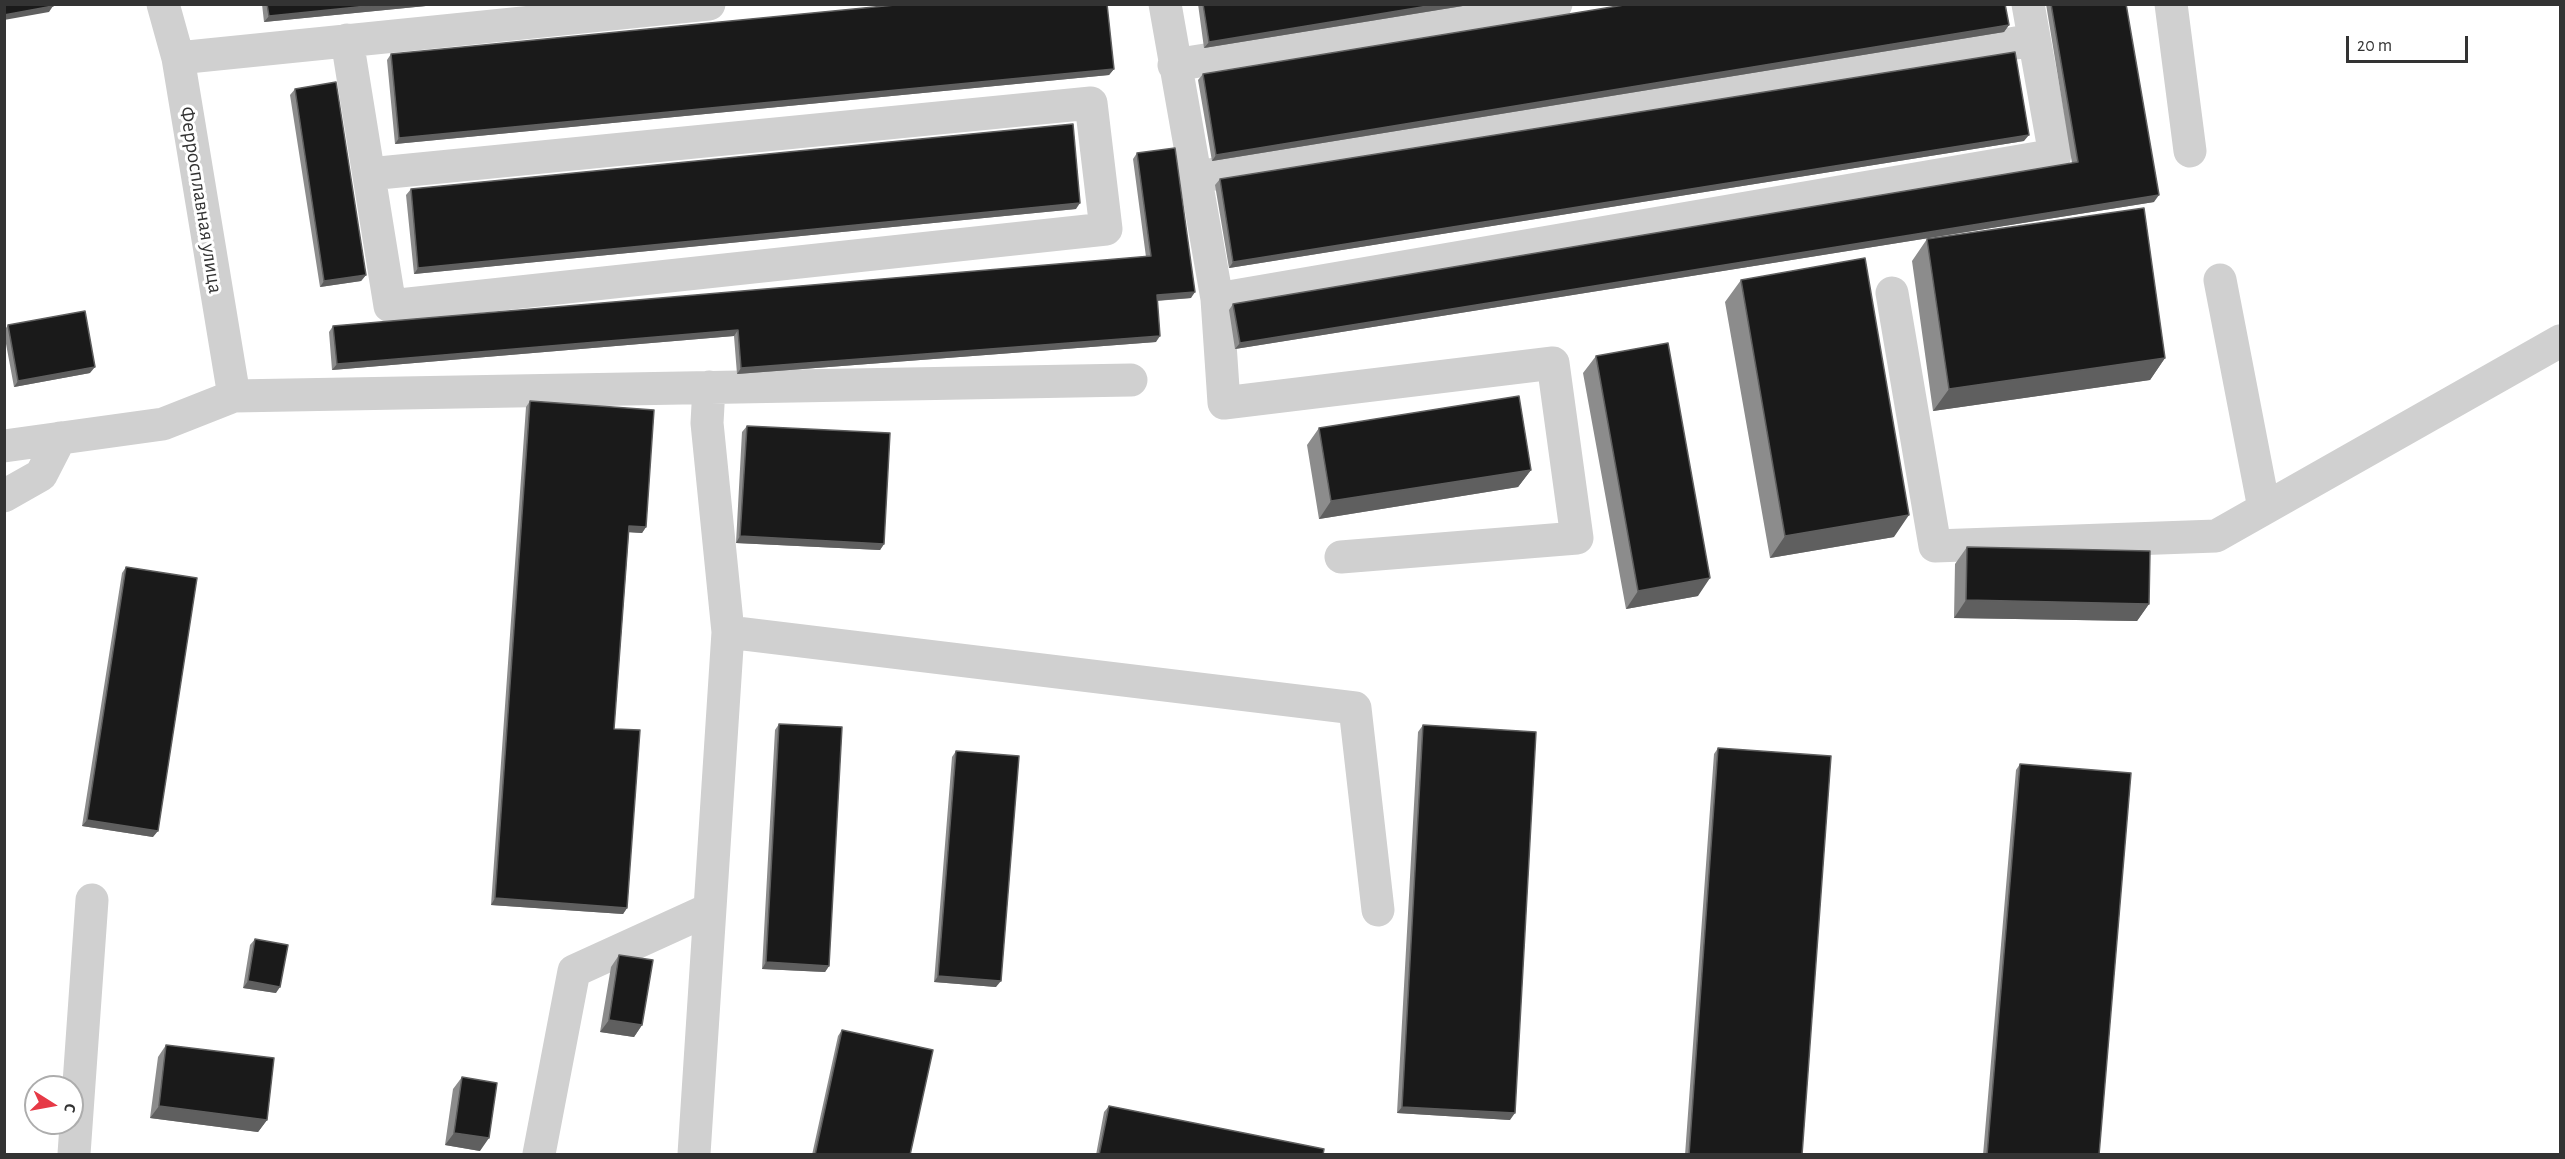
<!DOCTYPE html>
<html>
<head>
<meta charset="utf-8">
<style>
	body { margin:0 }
	#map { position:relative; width:2565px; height:1159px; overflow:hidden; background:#fff; font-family:"Alegreya Sans",sans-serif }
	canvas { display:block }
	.frame { position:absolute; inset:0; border:6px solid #333; pointer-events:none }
	.north { position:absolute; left:24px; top:1075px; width:60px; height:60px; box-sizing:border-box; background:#fff; border:2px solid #adadad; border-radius:50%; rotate:101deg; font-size:16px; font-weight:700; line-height:24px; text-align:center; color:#333 }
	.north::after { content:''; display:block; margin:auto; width:21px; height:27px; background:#e63946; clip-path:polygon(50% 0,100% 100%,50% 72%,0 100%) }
	.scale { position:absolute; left:2346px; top:36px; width:122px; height:27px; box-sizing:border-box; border:3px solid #333; border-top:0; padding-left:8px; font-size:18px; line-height:21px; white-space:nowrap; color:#333; -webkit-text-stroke:4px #fff; paint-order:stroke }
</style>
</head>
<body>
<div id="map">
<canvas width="2565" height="1159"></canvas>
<div class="frame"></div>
<div class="north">С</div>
<div class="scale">20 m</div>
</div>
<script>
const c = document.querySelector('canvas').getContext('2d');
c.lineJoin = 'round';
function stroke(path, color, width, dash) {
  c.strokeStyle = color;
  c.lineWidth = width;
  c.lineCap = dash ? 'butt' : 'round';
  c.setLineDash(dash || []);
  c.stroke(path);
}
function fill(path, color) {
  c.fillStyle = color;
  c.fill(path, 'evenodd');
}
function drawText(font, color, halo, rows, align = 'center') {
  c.font = font + ' "Alegreya Sans",sans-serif';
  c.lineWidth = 6;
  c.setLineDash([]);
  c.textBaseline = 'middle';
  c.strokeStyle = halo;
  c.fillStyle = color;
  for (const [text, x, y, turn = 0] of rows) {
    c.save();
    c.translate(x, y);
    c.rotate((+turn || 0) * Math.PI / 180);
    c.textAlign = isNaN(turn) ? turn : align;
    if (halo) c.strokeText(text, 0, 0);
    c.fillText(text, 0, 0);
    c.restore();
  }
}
stroke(new Path2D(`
	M 163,4 L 178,58 L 234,396
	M 1165,4 L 1217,299 L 2055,155 L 2028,4
	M 2171,4 L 2190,151
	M 347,40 L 390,306 L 1106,229 L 1091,103 L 369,174
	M 178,58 L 709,4
	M 1174,65 L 1556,4
	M 1197,177 L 2034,40
	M 2220,280 L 2264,508
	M 1892,293 L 1935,546 L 2216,536 L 2560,341
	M 1217,299 L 1224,403 L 1553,363 L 1577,538 L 1341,557
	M 4,446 L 163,424 L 234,396 L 1131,380
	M 4,496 L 41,475 L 60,438
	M 728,632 L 1355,708 L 1378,910
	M 74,1154 L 92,900
	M 539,1154 L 574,971 L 710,909
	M 694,1154 L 728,632 L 707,423 L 709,387`), '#d0d0d0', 33);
fill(new Path2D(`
	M 262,4 L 446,4 L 264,22 Z
	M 1198,4 L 1475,4 L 1204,48 Z
	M 2046,4 L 2126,4 L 2154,202 L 1235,349 L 1229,310 L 1233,304 L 2072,163 Z
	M 2009,25 L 2004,32 L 1212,161 L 1198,80 L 1203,74 Z
	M 391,54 L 1114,69 L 1109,75 L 395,144 L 387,60 Z
	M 295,89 L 366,275 L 361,281 L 320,287 L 290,95 Z
	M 2024,141 L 1229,268 L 1215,185 L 1220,179 Z
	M 1137,153 L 1191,298 L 1157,301 L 1156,342 L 737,374 L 734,336 L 332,370 L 329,332 L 333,326 L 1146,257 L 1133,159 Z
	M 411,189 L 1076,209 L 414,274 L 406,195 Z
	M 1927,239 L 2165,358 L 2150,380 L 1933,411 L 1912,261 Z
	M 1741,280 L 1894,537 L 1770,558 L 1725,302 Z
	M 8,325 L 90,373 L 14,387 L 4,333 L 4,331 Z
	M 1596,356 L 1698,596 L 1626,609 L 1583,373 Z
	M 530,401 L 646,527 L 642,533 L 629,532 L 614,729 L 627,908 L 623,914 L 491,905 L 526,407 Z
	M 747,426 L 884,544 L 880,550 L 736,543 L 742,432 Z
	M 1319,428 L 1531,470 L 1518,487 L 1319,519 L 1307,445 Z
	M 1967,547 L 2149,604 L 2137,621 L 1954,618 L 1955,564 Z
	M 126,567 L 153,837 L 82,826 L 122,573 Z
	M 779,724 L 829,966 L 825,972 L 762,969 L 775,730 Z
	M 1423,725 L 1510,1120 L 1397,1113 L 1418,732 Z
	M 1718,748 L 1802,1155 L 1685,1155 L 1714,754 Z
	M 956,751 L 996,987 L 934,982 L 952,757 Z
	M 2020,764 L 2099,1155 L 1983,1155 L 2016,770 Z
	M 255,939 L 276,993 L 243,988 L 250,945 Z
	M 619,955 L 642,1025 L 634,1037 L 600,1032 L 611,967 Z
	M 842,1030 L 910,1155 L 812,1155 L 838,1036 Z
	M 166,1045 L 267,1120 L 258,1132 L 150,1118 L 158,1057 Z
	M 462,1077 L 480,1151 L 445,1145 L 453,1089 Z
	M 1109,1106 L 1323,1155 L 1096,1155 L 1104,1112 Z`), '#8c8c8c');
fill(new Path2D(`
	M 387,4 L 446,4 L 264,22 L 269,16 Z
	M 1440,4 L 1475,4 L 1204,48 L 1209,42 Z
	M 53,6 L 49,12 L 4,20 L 4,15 Z
	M 2009,25 L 2004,32 L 1212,161 L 1216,155 Z
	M 1114,69 L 1109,75 L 395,144 L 399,138 Z
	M 2029,135 L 2024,141 L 1229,268 L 1233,262 Z
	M 2159,195 L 2154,202 L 1235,349 L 1240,343 Z
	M 1080,203 L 1076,209 L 414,274 L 418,268 Z
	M 366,275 L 361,281 L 320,287 L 324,281 Z
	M 1195,292 L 1191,298 L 1152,301 L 1157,295 Z
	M 738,330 L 734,336 L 332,370 L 337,364 Z
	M 1160,336 L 1156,342 L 737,374 L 741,368 Z
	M 2165,358 L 2150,380 L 1933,411 L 1949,389 Z
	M 95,367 L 90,373 L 14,387 L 18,381 Z
	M 1531,470 L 1518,487 L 1319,519 L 1331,501 Z
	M 1909,515 L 1894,537 L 1770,558 L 1785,536 Z
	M 629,526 L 646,527 L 642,533 L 625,532 Z
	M 740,536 L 884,544 L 880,550 L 736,543 Z
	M 1710,578 L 1698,596 L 1626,609 L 1638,591 Z
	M 1966,600 L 2149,604 L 2137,621 L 1954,618 Z
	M 87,820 L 158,831 L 153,837 L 82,826 Z
	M 495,898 L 627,908 L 623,914 L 491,905 Z
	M 766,962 L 829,966 L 825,972 L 762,969 Z
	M 938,976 L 1001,981 L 996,987 L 934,982 Z
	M 248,981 L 280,987 L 276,993 L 243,988 Z
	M 609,1020 L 642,1025 L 634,1037 L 600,1032 Z
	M 159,1106 L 267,1120 L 258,1132 L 150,1118 Z
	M 1402,1107 L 1515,1113 L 1510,1120 L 1397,1113 Z
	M 454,1133 L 489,1138 L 480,1151 L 445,1145 Z`), '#5f5f5f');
const building = new Path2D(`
	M 4,4 L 53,4 L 53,6 L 4,15 Z
	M 267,4 L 387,4 L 269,16 Z
	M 905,4 L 1107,4 L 1114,69 L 399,138 L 391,54 Z
	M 1203,4 L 1440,4 L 1209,42 Z
	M 1630,4 L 2005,4 L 2009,25 L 1216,155 L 1203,74 Z
	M 2051,4 L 2126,4 L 2159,195 L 1240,343 L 1233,304 L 2078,162 Z
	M 2015,52 L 2029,135 L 1233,262 L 1220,179 Z
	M 336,82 L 366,275 L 324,281 L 295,89 Z
	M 1073,124 L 1080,203 L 418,268 L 411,189 Z
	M 1175,148 L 1195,292 L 1157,295 L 1160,336 L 741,368 L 738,330 L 337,364 L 333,326 L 1151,256 L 1137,153 Z
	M 2144,208 L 2165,358 L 1949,389 L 1927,239 Z
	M 1865,258 L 1909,515 L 1785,536 L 1741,280 Z
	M 85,311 L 95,367 L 18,381 L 8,325 Z
	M 1668,343 L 1710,578 L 1638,591 L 1596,356 Z
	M 1519,396 L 1531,470 L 1331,501 L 1319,428 Z
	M 530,401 L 654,410 L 646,527 L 629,526 L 614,729 L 640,730 L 627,908 L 495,898 Z
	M 747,426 L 890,433 L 884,544 L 740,536 Z
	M 1967,547 L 2150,551 L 2149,604 L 1966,600 Z
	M 126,567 L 197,578 L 158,831 L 87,820 Z
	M 779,724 L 842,727 L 829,966 L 766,962 Z
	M 1423,725 L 1536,732 L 1515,1113 L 1402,1107 Z
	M 1718,748 L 1831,756 L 1802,1155 L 1689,1155 Z
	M 956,751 L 1019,756 L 1001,981 L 938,976 Z
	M 2020,764 L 2131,773 L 2099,1155 L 1987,1155 Z
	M 255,939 L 288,945 L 280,987 L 248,981 Z
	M 619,955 L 653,960 L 642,1025 L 609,1020 Z
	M 842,1030 L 933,1050 L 910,1155 L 815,1155 Z
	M 166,1045 L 274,1058 L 267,1120 L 159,1106 Z
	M 462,1077 L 497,1083 L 489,1138 L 454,1133 Z
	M 1109,1106 L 1324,1149 L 1323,1155 L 1099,1155 Z`);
fill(building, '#1a1a1a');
stroke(building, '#5f5f5f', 1.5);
drawText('21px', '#333', '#fff', [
	["Ферросплавная улица",201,200,81]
]);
</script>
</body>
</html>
